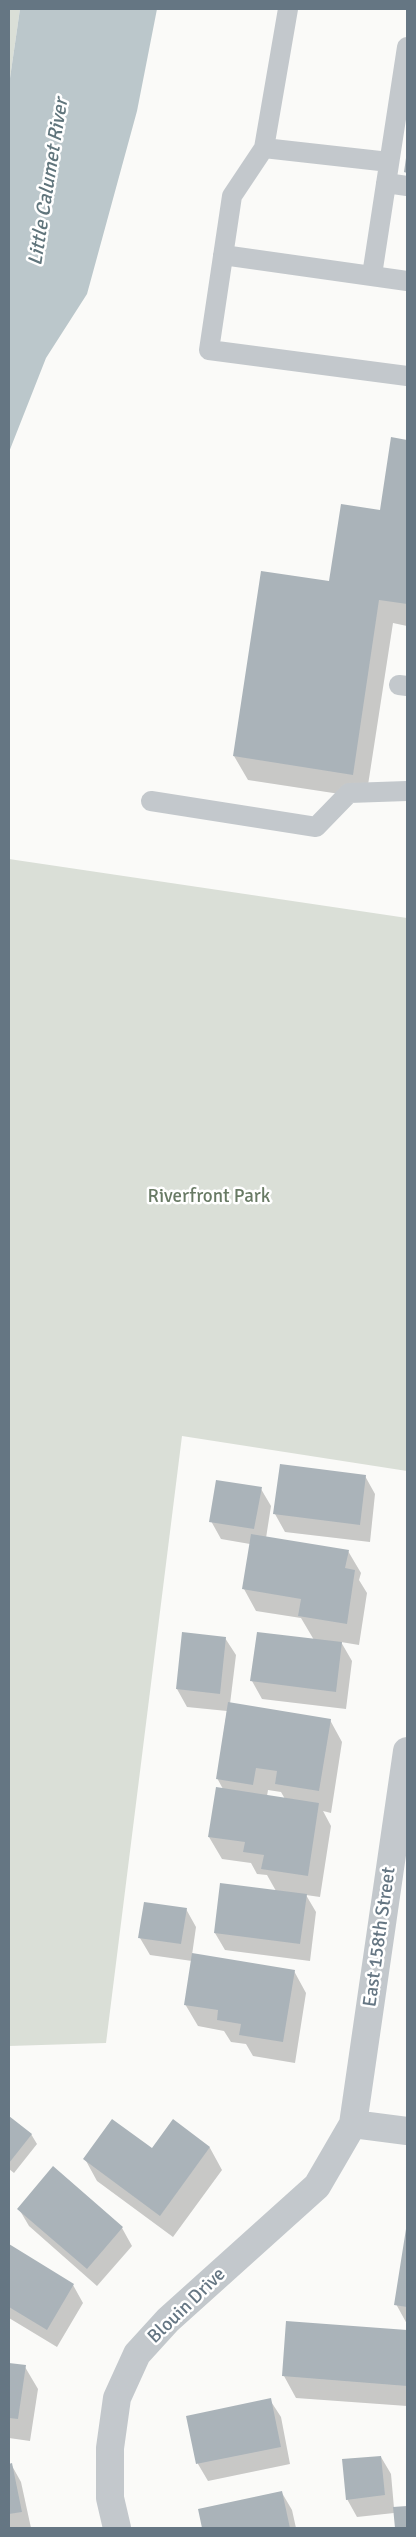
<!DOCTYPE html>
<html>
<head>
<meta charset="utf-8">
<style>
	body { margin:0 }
	#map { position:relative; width:416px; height:2537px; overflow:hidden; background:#fafaf8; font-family:Signika,sans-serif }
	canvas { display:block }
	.frame { position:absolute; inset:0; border:10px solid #657683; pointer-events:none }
</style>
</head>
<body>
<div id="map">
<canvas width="416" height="2537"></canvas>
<div class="frame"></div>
</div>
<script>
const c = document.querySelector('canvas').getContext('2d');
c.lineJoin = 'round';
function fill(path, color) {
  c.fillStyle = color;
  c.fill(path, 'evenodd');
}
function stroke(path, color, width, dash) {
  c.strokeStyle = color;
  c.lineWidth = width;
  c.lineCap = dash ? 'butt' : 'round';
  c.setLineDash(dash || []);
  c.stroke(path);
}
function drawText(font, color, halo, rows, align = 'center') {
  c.font = font + ' Signika,sans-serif';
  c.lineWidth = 5;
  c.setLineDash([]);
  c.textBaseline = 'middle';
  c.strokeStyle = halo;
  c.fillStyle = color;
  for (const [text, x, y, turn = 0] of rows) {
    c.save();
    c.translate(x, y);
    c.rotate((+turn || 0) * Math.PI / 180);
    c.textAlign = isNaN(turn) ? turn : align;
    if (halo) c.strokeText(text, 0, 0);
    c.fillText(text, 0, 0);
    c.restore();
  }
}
fill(new Path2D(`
	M 9,9 L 20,9 L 9,85 Z
	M 9,859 L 407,918 L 407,1471 L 182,1436 L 106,2043 L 9,2046 Z`), '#dadfd7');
fill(new Path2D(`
	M 20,9 L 157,9 L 137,111 L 87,294 L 46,358 L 9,452 L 9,85 Z`), '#bbc7cb');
fill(new Path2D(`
	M 392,439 L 407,441 L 407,626 L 393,623 L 366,798 L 248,780 L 234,756 L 330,582 L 381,512 Z
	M 365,1476 L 375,1494 L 370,1542 L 285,1532 L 275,1514 Z
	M 261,1489 L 271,1506 L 266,1538 L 348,1551 L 361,1573 L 359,1580 L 367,1593 L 359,1645 L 341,1642 L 352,1661 L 346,1709 L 262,1699 L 252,1681 L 314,1640 L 301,1618 L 256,1611 L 244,1589 L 250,1544 L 221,1539 L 211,1521 Z
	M 225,1638 L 236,1655 L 230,1704 L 330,1720 L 342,1742 L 331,1813 L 323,1811 L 331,1826 L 320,1897 L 306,1895 L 316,1912 L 310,1961 L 225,1950 L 215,1933 L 276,1891 L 267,1875 L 257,1874 L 251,1863 L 222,1859 L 209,1837 L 223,1789 L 217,1778 L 227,1711 L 187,1707 L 177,1689 ZM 268,1790 L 281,1792 L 285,1799 L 267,1796 Z
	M 186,1909 L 196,1927 L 192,1955 L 294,1971 L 306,1993 L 295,2063 L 253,2056 L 246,2044 L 231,2042 L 224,2031 L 198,2026 L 185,2004 L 192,1961 L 150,1955 L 140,1938 Z
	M 9,2117 L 31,2134 L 37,2144 L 14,2173 L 9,2169 Z
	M 174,2121 L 210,2148 L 222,2170 L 173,2237 L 97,2181 L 85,2159 L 152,2150 Z
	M 53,2168 L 122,2228 L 132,2246 L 97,2286 L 29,2226 L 19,2209 Z
	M 407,2230 L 407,2324 L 396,2304 Z
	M 9,2246 L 73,2285 L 83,2303 L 57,2347 L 9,2318 Z
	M 288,2322 L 407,2331 L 407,2406 L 296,2398 L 284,2376 Z
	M 9,2364 L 25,2367 L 38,2389 L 30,2441 L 9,2438 Z
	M 270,2400 L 281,2417 L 290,2464 L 208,2481 L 198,2464 L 188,2417 Z
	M 381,2457 L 391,2474 L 394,2508 L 407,2507 L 407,2528 L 396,2528 L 394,2513 L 357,2517 L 347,2499 Z
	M 11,2464 L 21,2482 L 31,2528 L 9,2528 L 9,2465 Z
	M 282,2493 L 292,2510 L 296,2528 L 203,2528 L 200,2510 Z`), '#0003');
fill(new Path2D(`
	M 406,158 L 407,158 L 407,173 L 404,172 Z
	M 391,437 L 407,440 L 407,604 L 379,600 L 353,775 L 233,756 L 261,571 L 329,581 L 341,504 L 380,510 Z
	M 280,1464 L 366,1475 L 360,1525 L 273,1514 Z
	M 216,1480 L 262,1487 L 254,1529 L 209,1522 Z
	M 251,1534 L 349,1550 L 345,1568 L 355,1570 L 347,1624 L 298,1616 L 301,1599 L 242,1589 Z
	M 182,1632 L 226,1637 L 220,1694 L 176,1689 Z
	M 257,1632 L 342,1642 L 336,1692 L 250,1681 Z
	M 228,1702 L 331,1719 L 319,1791 L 275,1784 L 277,1771 L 256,1768 L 253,1785 L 216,1779 Z
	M 216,1787 L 319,1803 L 308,1876 L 261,1869 L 264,1855 L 243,1852 L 245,1842 L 208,1837 Z
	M 220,1883 L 307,1894 L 300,1944 L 214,1933 Z
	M 144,1902 L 187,1908 L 181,1944 L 138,1938 Z
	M 192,1953 L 295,1970 L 283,2042 L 239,2035 L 241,2024 L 217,2020 L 218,2010 L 184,2005 Z
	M 9,2116 L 32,2134 L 9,2163 Z
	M 112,2119 L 152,2148 L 173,2119 L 210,2147 L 160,2216 L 83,2159 Z
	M 53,2166 L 123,2227 L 87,2269 L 17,2209 Z
	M 406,2229 L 407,2229 L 407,2307 L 394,2305 Z
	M 9,2244 L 74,2284 L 47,2330 L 9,2307 Z
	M 286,2321 L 407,2330 L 407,2386 L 282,2376 Z
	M 9,2363 L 26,2365 L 18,2419 L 9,2418 Z
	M 271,2398 L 281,2447 L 196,2464 L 186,2416 Z
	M 381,2456 L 385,2495 L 346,2500 L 342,2459 Z
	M 12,2463 L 22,2512 L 9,2514 L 9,2464 Z
	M 282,2491 L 290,2528 L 202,2528 L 198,2509 Z
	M 407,2506 L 407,2528 L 395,2528 L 393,2507 Z`), '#aab3b9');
stroke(new Path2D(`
	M 288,9 L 264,148 L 232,196 L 209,350 L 407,376
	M 264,148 L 389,162
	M 386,183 L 407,186
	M 223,255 L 407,281
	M 372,275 L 407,47
	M 399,685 L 407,686
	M 151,801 L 316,827 L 349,793 L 407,791`), '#c3c8cc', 20);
stroke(new Path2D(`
	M 353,2124 L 407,2131
	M 117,2528 L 110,2498 L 110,2448 L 117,2398 L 137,2354 L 168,2320 L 317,2186 L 353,2124 L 407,1751`), '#c3c8cc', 28);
drawText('19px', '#687a64', '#fff', [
	["Riverfront Park",209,1197]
]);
drawText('19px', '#657683', '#fff', [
	["East 158th Street",380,1937,-82],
	["Blouin Drive",187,2306,-44]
]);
drawText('italic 20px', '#60757c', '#fff', [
	["Little Calumet River",49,182,-81]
]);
</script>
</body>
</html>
